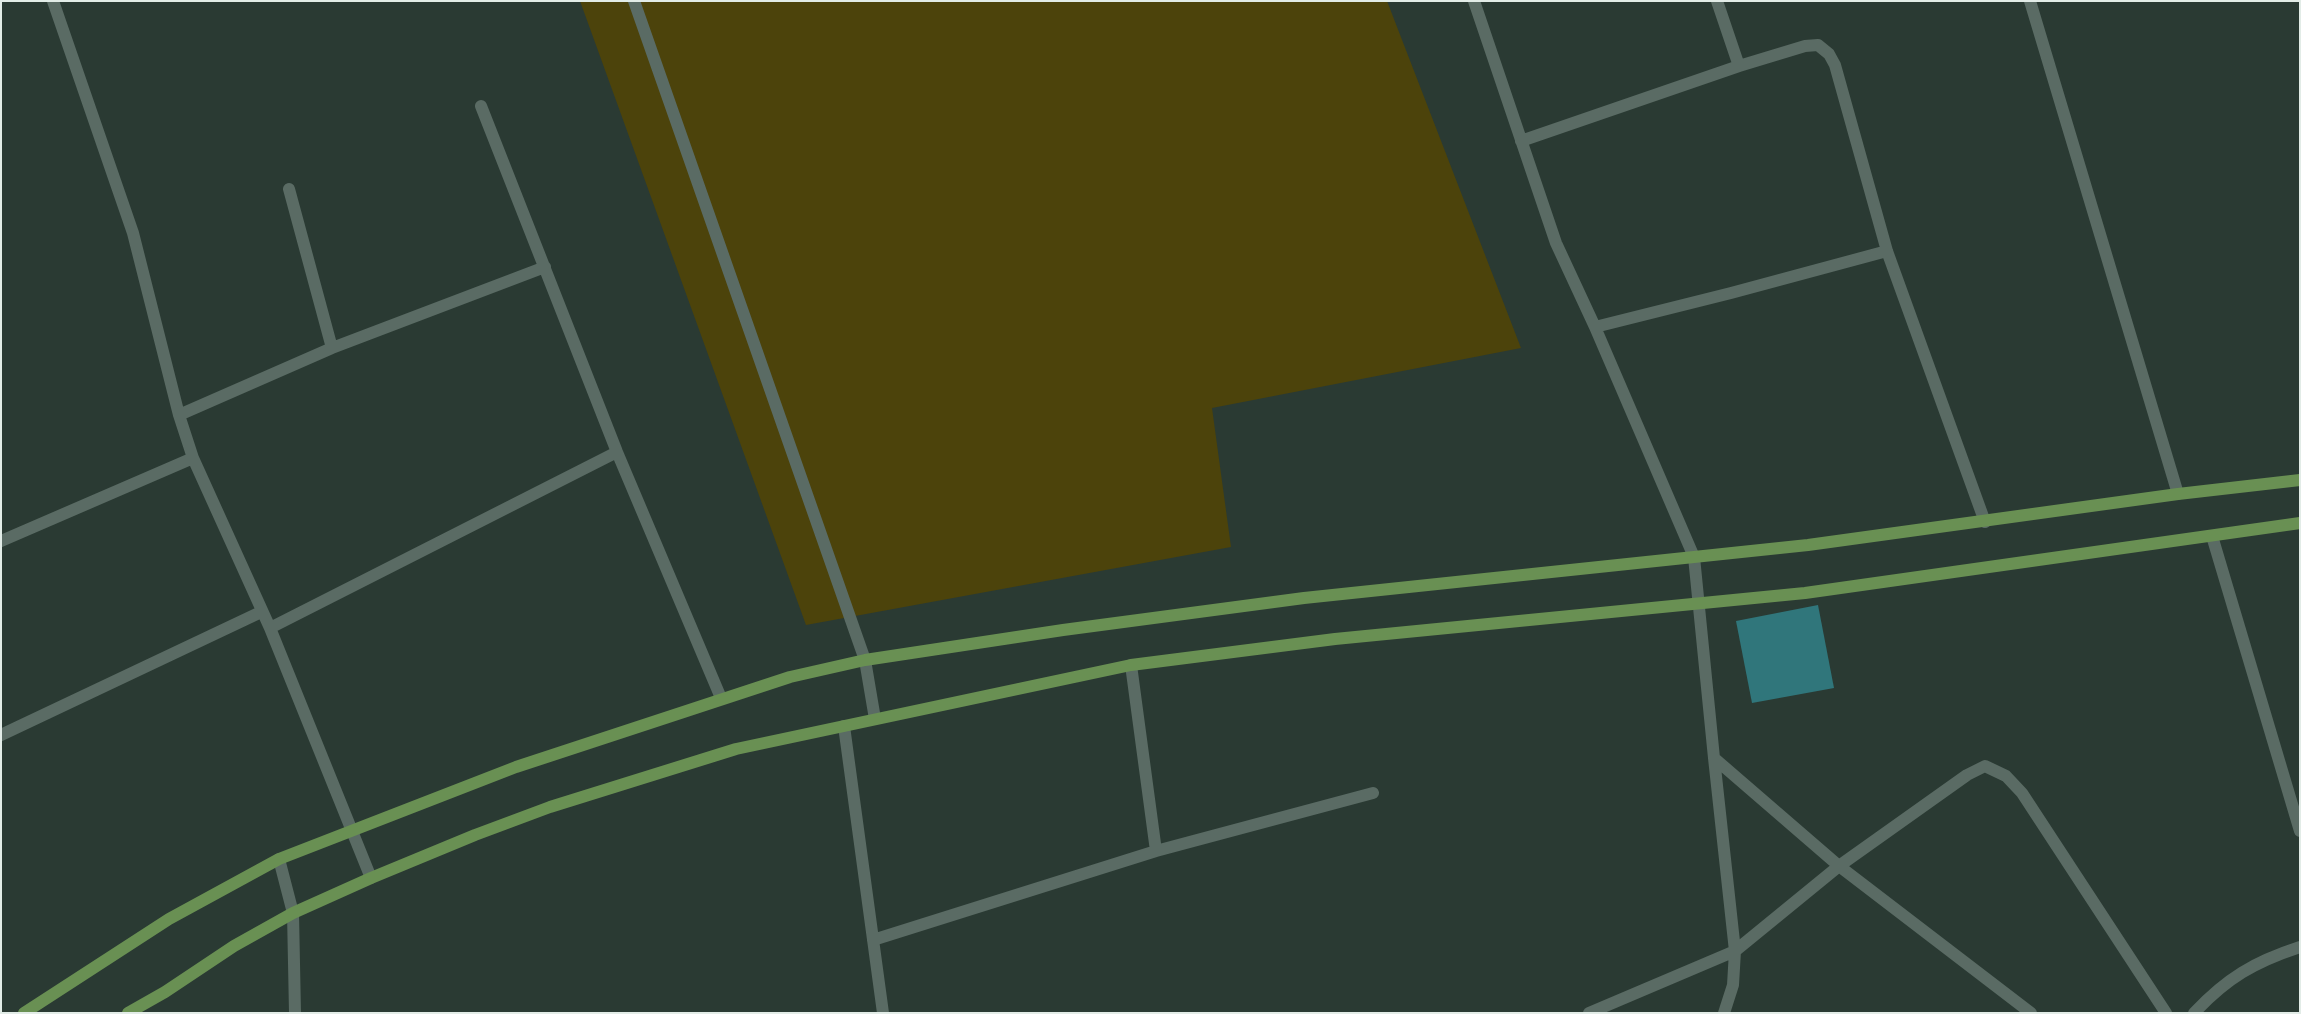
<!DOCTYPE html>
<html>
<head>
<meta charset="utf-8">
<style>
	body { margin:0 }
	#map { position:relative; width:2301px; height:1014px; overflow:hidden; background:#2a3a33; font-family:Lora,serif }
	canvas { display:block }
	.frame { position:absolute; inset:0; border:2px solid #e2ece7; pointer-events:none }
</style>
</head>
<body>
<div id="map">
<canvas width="2301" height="1014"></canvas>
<div class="frame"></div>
</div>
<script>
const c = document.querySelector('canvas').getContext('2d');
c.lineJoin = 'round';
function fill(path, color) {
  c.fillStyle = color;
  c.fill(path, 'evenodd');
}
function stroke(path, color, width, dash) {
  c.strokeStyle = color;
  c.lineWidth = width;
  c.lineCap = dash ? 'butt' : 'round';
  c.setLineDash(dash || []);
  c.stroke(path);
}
fill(new Path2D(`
	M 580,1 L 1387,1 L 1521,348 L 1212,408 L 1231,547 L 806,625 Z`), '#4c430b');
fill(new Path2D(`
	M 1818,605 L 1834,688 L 1752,703 L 1736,621 Z`), '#30767b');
stroke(new Path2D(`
	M 53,1 L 133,233 L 179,415 L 193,458 L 270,628 L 371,878
	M 634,1 L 865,660 L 875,719
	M 1474,1 L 1556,243 L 1595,327 L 1694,557 L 1714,758 L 1839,866 L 2031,1013
	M 1717,1 L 1739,66
	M 2030,1 L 2178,494
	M 481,106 L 617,452 L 721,698
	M 1521,141 L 1739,66 L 1805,46 L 1818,45 L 1829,54 L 1835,65 L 1887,251 L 1985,522
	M 289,189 L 332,348
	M 1595,327 L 1731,293 L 1887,251
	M 179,415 L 332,348 L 545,267
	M 2212,536 L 2300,831
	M 1,541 L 193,458
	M 270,628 L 617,452
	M 1131,665 L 1156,851
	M 844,726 L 883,1013
	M 1,735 L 261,612
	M 1714,758 L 1735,951 L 1733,985 L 1724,1013
	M 873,940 L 1156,851 L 1373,793
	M 1589,1013 L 1735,951 L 1839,866 L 1967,775 L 1985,766 L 2006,776 L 2022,793 L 2166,1013
	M 2194,1013 C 2227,978 2254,962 2300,947`), '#5a6b64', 12);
stroke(new Path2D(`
	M 279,859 L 293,913 L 295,1013`), '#5a6b64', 12);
stroke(new Path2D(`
	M 24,1013 L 169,919 L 279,859 L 516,767 L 790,677 L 865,660 L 1063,630 L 1304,598 L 1808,545 L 2178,494 L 2300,480
	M 128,1013 L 165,992 L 234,946 L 293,913 L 371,878 L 475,835 L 550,807 L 736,749 L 1131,665 L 1335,639 L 1805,593 L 2300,523`), '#699053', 12);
</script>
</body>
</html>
